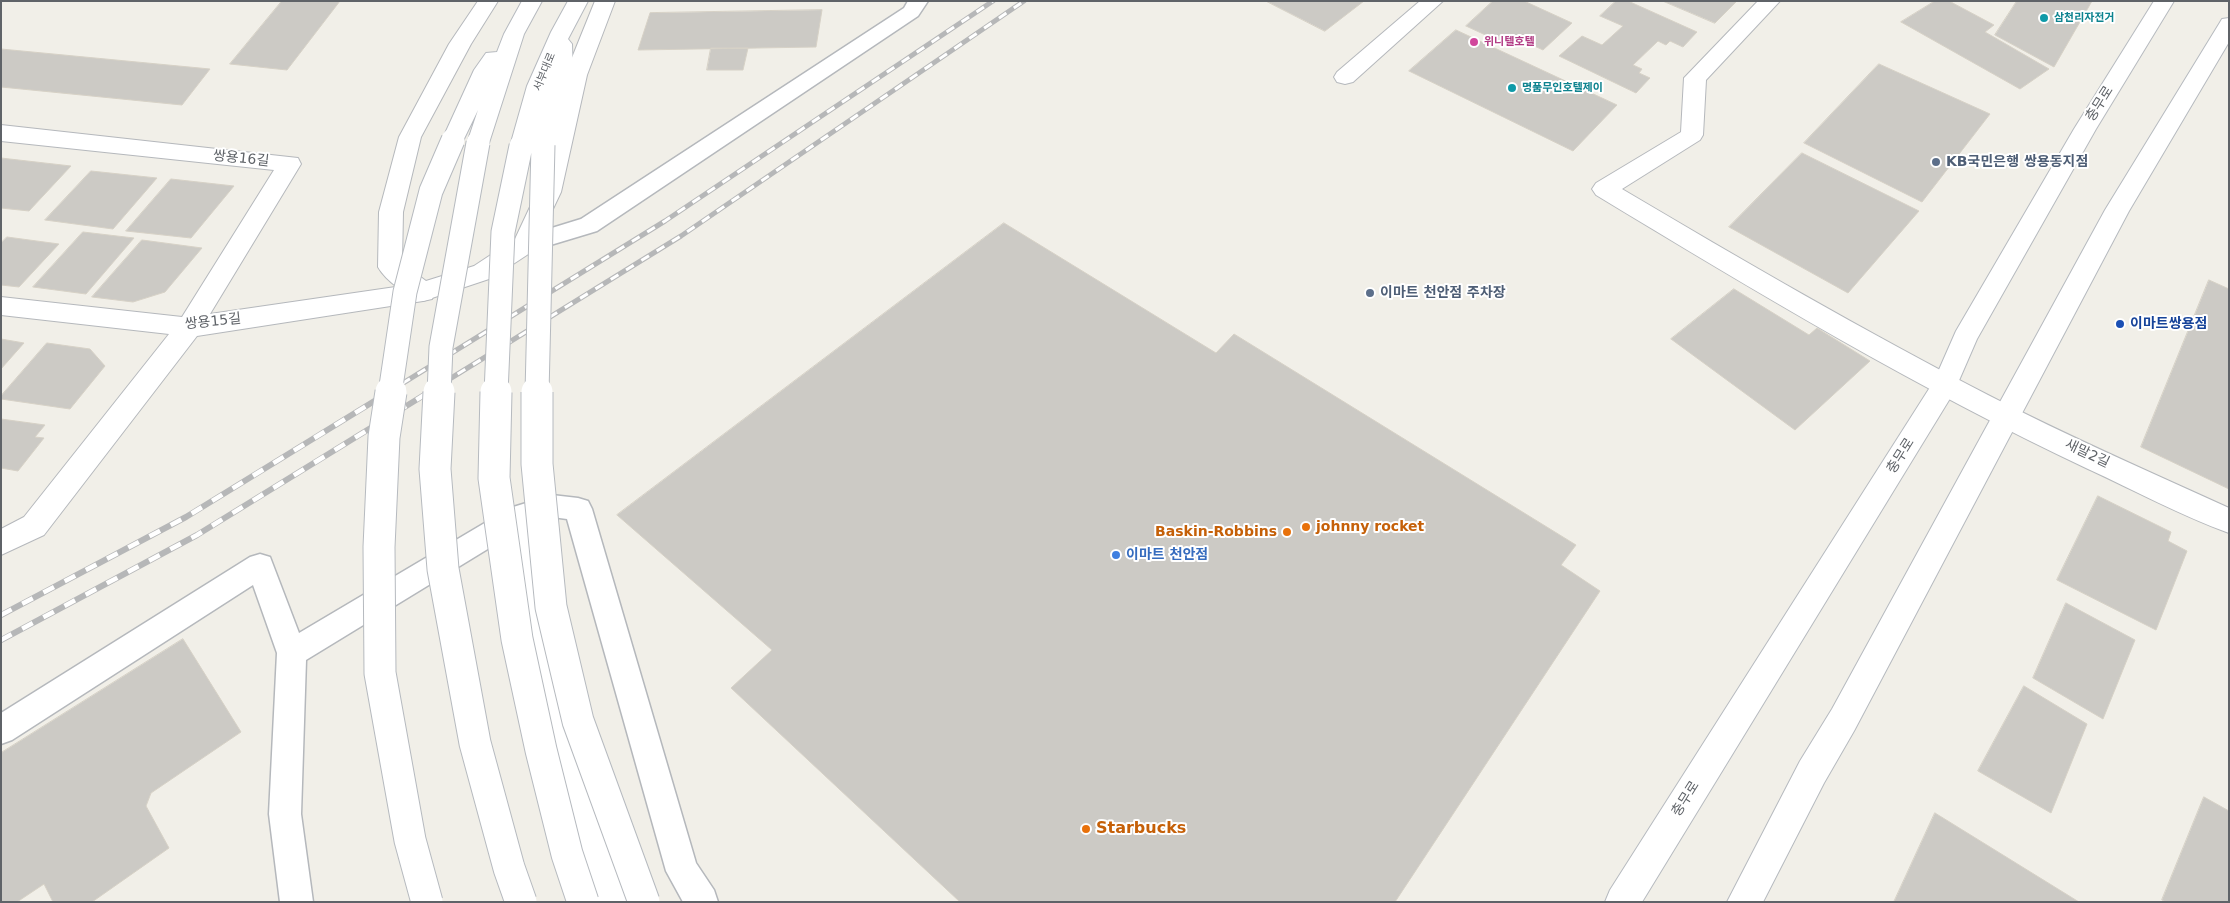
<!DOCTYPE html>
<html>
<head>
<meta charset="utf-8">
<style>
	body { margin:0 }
	#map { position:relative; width:2230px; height:903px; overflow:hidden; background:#f1efe8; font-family:"DejaVu Sans",sans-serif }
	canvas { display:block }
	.frame { position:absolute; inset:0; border:2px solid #5f6368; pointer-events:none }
</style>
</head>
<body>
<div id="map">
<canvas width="2230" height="903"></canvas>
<div class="frame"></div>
</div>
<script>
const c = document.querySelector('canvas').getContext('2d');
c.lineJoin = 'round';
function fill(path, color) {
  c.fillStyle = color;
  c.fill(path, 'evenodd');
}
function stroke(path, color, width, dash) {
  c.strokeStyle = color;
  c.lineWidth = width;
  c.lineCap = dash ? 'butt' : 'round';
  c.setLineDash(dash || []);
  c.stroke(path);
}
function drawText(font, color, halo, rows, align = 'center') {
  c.font = font + ' "DejaVu Sans","Noto Sans KR",sans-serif';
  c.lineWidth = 4;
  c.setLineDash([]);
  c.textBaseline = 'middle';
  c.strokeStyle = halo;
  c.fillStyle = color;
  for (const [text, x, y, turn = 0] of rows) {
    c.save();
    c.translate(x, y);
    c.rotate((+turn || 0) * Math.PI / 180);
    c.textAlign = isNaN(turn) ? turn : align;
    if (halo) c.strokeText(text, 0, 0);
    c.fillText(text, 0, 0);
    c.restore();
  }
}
const building = new Path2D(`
	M 282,1 L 340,1 L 287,70 L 230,64 Z
	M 1266,1 L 1364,1 L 1325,31 Z
	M 1493,1 L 1524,1 L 1572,23 L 1543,50 L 1513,36 L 1505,44 L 1466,26 Z
	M 1616,1 L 1628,1 L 1697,32 L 1683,47 L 1670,41 L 1666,45 L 1658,41 L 1633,65 L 1642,69 L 1639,73 L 1650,78 L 1636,93 L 1559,56 L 1582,36 L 1602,45 L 1623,26 L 1600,16 Z
	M 1663,1 L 1737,1 L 1715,23 Z
	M 1935,1 L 1949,1 L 1994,25 L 1985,32 L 2049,69 L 2020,89 L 1901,22 Z
	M 2017,1 L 2092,1 L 2054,67 L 1995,35 Z
	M 822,10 L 816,47 L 638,50 L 650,13 Z
	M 1456,30 L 1617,105 L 1573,151 L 1409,71 Z
	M 711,48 L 748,48 L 743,70 L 707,70 Z
	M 1,49 L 210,69 L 182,105 L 1,87 Z
	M 1879,64 L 1990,114 L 1922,202 L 1804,143 Z
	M 1802,153 L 1919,211 L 1848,293 L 1729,227 Z
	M 1,158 L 71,166 L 29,211 L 1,208 Z
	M 91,171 L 157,178 L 113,229 L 45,220 Z
	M 171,179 L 234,186 L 191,238 L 126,231 Z
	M 1004,223 L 1216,353 L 1234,334 L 1576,545 L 1561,565 L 1600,591 L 1395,902 L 960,902 L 731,688 L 772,650 L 617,515 Z
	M 83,232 L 134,238 L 86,294 L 33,287 Z
	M 7,237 L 59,244 L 19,287 L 1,285 L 1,243 Z
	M 142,240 L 202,248 L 165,292 L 133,302 L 92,297 Z
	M 2209,280 L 2229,289 L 2229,489 L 2141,447 Z
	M 1734,289 L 1809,335 L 1817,328 L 1870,361 L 1795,430 L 1671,339 Z
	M 1,339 L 24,343 L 1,369 Z
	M 47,343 L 90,349 L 105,366 L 70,409 L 1,399 L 1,396 Z
	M 1,419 L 45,425 L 35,437 L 44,438 L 18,471 L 1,468 Z
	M 2098,496 L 2171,532 L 2168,541 L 2187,551 L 2156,630 L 2057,580 Z
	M 2066,603 L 2135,640 L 2103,719 L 2033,678 Z
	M 183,639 L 241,732 L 151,793 L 146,806 L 169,848 L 92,902 L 53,902 L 44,884 L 17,902 L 1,902 L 1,753 Z
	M 2024,686 L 2087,724 L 2051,813 L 1978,771 Z
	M 2204,797 L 2229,811 L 2229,902 L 2166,902 L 2162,900 Z
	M 1935,813 L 2079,902 L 1894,902 Z`);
fill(building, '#cccac5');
stroke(building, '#d6d1c6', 1);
const service = new Path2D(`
	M 908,1 L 928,1 L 918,16 L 597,231 L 524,253 L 516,251 L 512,245 L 516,239 L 581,219 L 904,8 Z
	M 552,495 L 578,498 L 588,501 L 592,509 L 696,863 L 714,890 L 718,902 L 683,902 L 666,871 L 567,519 L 552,517 L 535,523 L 564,701 L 618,867 L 632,902 L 578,902 L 586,867 L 534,701 L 509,536 L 306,660 L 301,814 L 313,902 L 280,902 L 269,814 L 277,653 L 253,585 L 12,740 L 1,744 L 1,713 L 250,557 L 260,554 L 270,557 L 299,633 L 510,508 Z`);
const minor = new Path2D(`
	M 1420,1 L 1443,1 L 1353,82 L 1345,84 L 1337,82 L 1334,77 L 1337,72 Z
	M 1758,1 L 1780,1 L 1706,80 L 1703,135 L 1700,140 L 1622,189 C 1742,260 1864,331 1988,395 C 2067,436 2148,471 2229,508 L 2229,533 C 2181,516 2134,490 2088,469 C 1918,389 1756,292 1596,195 L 1592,189 L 1596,183 L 1681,132 L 1684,78 Z
	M 1,125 L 298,158 L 301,164 L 210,314 L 423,283 L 432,285 L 435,292 L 432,299 L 423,301 L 197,336 L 44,535 L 1,555 L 1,529 L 24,517 L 169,334 L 1,315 L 1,297 L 182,317 L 274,170 L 1,141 Z`);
const tertiary = new Path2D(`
	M 478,1 L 498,1 L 471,44 L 421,137 L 403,212 L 402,263 L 426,281 L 474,266 L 515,239 L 537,192 L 565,75 L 595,1 L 615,1 L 587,75 L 561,192 L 533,251 L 492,278 L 423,301 C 408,297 386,281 378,267 L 379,212 L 399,137 L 449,44 Z`);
const secondary = new Path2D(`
	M 522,1 L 542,1 L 524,34 L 489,143 L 486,148 L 478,151 L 470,148 L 467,143 L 478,110 L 461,145 L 453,148 L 445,145 L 442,140 L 474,70 L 486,53 L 497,52 L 504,34 Z
	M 568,1 L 588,1 L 568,39 L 572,44 L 573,78 L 554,145 L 551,150 L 543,153 L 535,150 L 532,146 L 529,151 L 521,154 L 513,151 L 510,146 L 527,86 L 551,32 Z
	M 2154,1 L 2174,1 L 2096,129 L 1977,339 L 1954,392 L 1642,902 L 1605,902 L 1610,890 L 1934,381 L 1956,331 L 2074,129 Z
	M 2229,18 L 2229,42 L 2129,211 L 1854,731 L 1824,783 L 1763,902 L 1727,902 L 1800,761 L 1832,709 L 2105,210 L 2219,24 L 2222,19 Z`);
stroke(service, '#b5b8bc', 3);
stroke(minor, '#b5b8bc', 2);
stroke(tertiary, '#b5b8bc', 2);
stroke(secondary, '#b6babf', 2);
fill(service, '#fff');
fill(minor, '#fff');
fill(tertiary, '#fff');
fill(secondary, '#fff');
const railFar1 = new Path2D(`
	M 387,393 L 665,221 L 993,1
	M 427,393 L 681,236 L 1024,1`);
const rail = new Path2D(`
	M 1,615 L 186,517 L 389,392
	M 1,640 L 197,535 L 429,392`);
stroke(railFar1, '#b6b7b8', 5);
stroke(rail, '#b6b7b8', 6);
stroke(railFar1, '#fff', 3, [9]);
stroke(rail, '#fff', 4.5, [12]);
const secondaryBridgeFar1 = new Path2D(`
	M 390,393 L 405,292 L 431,191 L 453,140
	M 439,393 L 441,347 L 478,143
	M 496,393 L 503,232 L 521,146
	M 537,393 L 543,145`);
const secondaryBridge = new Path2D(`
	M 391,392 L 384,437 L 379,547 L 380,673 L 410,840 L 427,902
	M 439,392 L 435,469 L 443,569 L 475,743 L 509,868 L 521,902
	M 496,392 L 494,478 L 517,639 L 541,750 L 567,854 L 583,902
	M 537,392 L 537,464 L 551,607 L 578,721 L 644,902`);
stroke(secondaryBridgeFar1, '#b6babf', 25, []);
stroke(secondaryBridge, '#b6babf', 33, []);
stroke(secondaryBridgeFar1, '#fff', 23);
stroke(secondaryBridge, '#fff', 31);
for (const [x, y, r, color] of [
	[2044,18,5,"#0f9aa8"],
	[1474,42,5,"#d1479c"],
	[1512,88,5,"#0f9aa8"],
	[1936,162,5,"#5c6f8a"],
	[1370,293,5,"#5c6f8a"],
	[2120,324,5,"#1a4fb4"],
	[1306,527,5,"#e8710a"],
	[1287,532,5,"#e8710a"],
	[1116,555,5,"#3f7fe0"],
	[1086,829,5,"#e8710a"]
]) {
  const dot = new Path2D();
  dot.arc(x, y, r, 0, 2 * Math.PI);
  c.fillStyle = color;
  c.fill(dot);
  stroke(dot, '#fff', 2);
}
drawText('bold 11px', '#0d838f', '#fff', [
	["삼천리자전거",2054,18],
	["명품무인호텔제이",1522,88]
], 'left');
drawText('bold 11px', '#b23c85', '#fff', [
	["위니텔호텔",1484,42]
], 'left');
drawText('11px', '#5f6368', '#fff', [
	["서부대로",545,72,-68]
]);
drawText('14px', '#5f6368', '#fff', [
	["충무로",2100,104,-58],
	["쌍용16길",241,159,6],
	["쌍용15길",213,322,-6],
	["새말2길",2087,454,25],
	["충무로",1901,456,-58],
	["충무로",1686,799,-58]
]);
drawText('bold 14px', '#4e5e75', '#fff', [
	["KB국민은행 쌍용동지점",1946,162],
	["이마트 천안점 주차장",1380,293]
], 'left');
drawText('bold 14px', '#164399', '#fff', [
	["이마트쌍용점",2130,324]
], 'left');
drawText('bold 14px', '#c56008', '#fff', [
	["johnny rocket",1316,527],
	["Baskin-Robbins",1277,532,"right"]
], 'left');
drawText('bold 14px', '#366cbe', '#fff', [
	["이마트 천안점",1126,555]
], 'left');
drawText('bold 16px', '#c56008', '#fff', [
	["Starbucks",1096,829]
], 'left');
</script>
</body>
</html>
